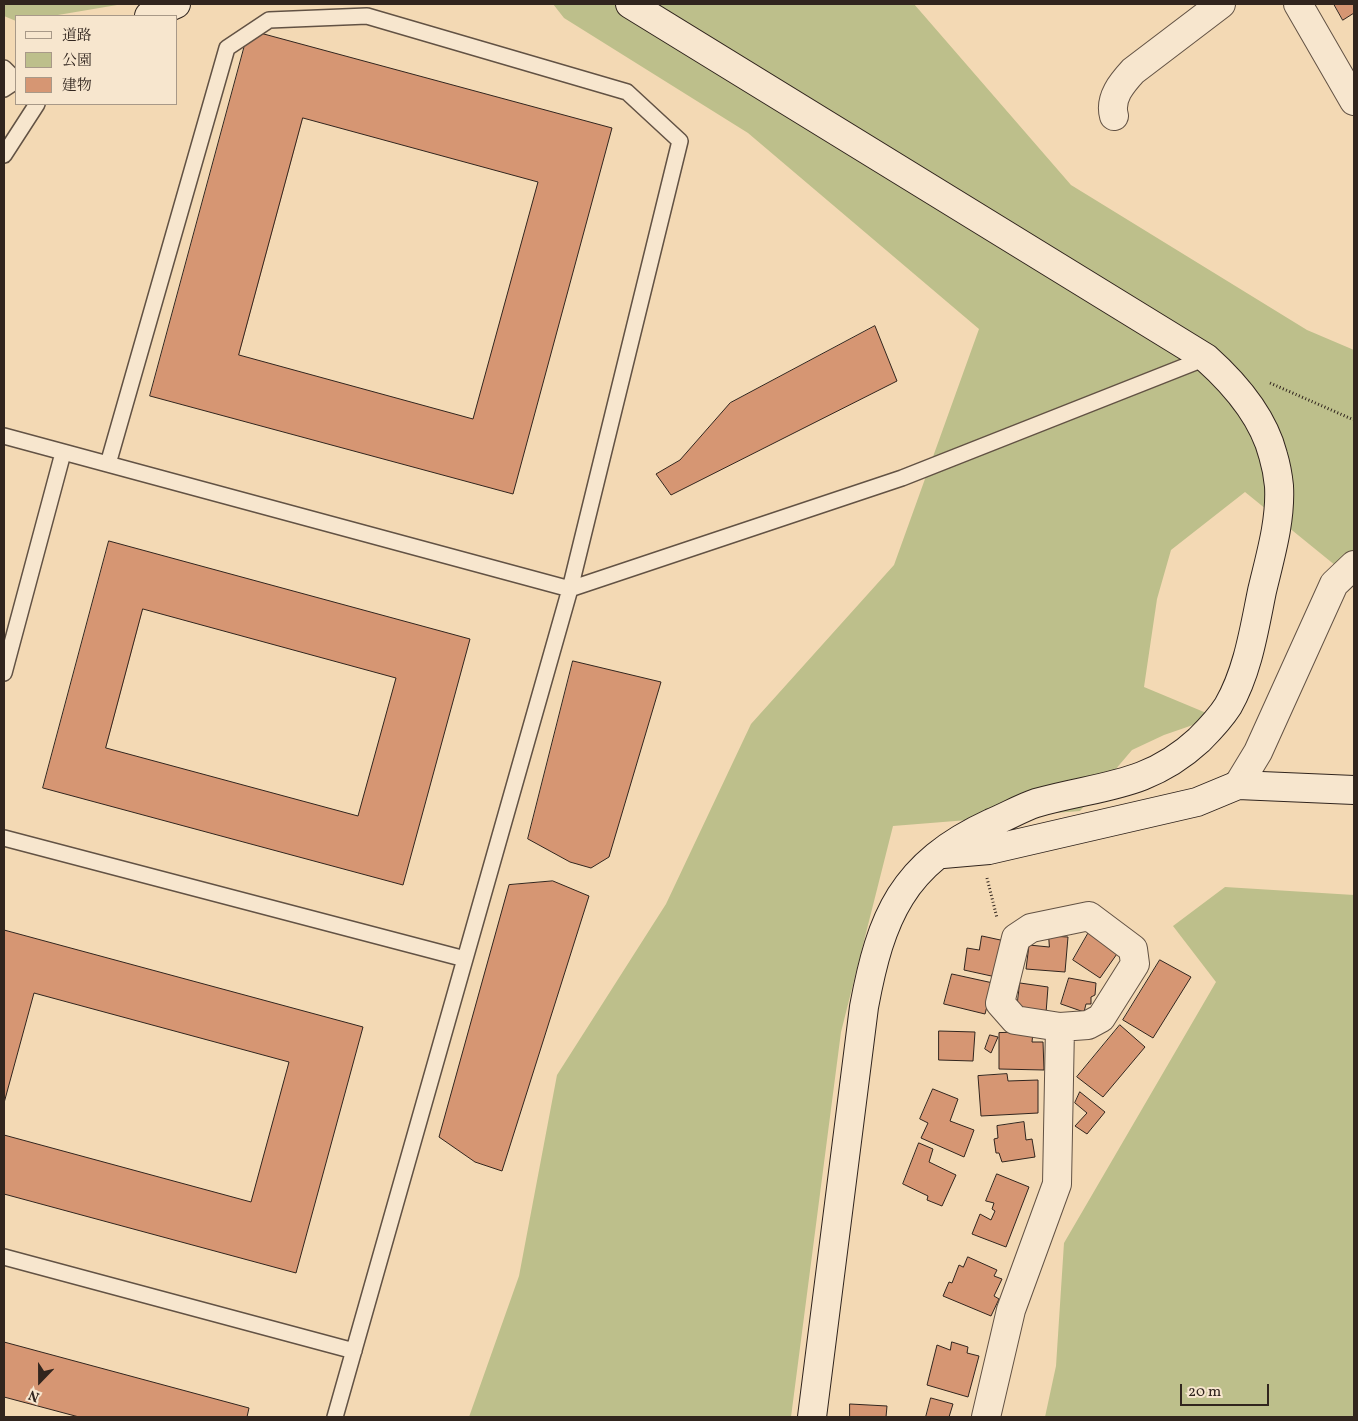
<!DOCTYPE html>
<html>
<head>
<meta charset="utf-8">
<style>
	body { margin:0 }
	#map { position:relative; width:1358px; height:1421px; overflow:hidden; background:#f3d9b4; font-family:Vollkorn,"Noto Serif JP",serif }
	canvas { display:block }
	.frame { position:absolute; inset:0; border:5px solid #31251e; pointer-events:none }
	.legend { position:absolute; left:15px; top:15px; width:162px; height:90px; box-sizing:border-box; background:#f7e6ce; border:1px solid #a89988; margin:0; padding:6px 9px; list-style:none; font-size:15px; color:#31251e }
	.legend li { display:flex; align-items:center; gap:10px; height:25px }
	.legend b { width:25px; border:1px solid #a89988 }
	.north { position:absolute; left:15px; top:1356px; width:50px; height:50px; -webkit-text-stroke:4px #f7e6ce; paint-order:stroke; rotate:202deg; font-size:14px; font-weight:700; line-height:20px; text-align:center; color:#31251e }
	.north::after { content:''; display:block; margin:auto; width:18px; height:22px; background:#31251e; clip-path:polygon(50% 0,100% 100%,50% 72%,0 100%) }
	.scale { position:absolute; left:1180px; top:1384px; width:89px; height:22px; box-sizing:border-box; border:2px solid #31251e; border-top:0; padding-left:6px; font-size:15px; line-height:18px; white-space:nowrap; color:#31251e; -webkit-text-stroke:4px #f7e6ce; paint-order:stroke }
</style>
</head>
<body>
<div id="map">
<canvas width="1358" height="1421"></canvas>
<div class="frame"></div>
<ul class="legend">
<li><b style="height:6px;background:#f7e6ce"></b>道路</li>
<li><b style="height:14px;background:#bdbf8b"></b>公園</li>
<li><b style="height:14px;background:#d69673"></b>建物</li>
</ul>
<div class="north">N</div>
<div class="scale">20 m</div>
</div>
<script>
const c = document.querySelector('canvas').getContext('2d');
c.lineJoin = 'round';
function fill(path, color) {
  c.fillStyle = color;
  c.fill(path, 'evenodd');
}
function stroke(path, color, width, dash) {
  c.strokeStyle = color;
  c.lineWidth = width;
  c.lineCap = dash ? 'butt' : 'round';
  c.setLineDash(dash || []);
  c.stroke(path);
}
fill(new Path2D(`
	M 4,4 L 123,4 L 52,16 L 16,16 L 16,21 L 4,16 Z
	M 553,4 L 914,4 L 1071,185 L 1307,330 L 1354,350 L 1354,553 L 1341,570 L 1245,492 L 1171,550 L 1157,599 L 1144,687 L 1216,717 L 1164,735 L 1132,750 L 1080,811 L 893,826 L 841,1032 L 791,1417 L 469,1417 L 519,1276 L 557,1075 L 666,904 L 751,724 L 894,565 L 979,329 L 748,133 L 564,18 Z
	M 1225,887 L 1354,895 L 1354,1417 L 1045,1417 L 1056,1366 L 1064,1243 L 1216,982 L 1173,926 Z`), '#bdbf8b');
const building = new Path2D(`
	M 1334,4 L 1354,4 L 1354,13 L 1343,20 Z
	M 249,30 L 612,128 L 513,494 L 150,396 ZM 303,118 L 538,182 L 473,419 L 239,355 Z
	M 875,326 L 897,381 L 671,495 L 656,474 L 680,460 L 730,403 Z
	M 109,541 L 470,639 L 403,885 L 43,788 ZM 143,609 L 396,678 L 358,816 L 106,748 Z
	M 573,661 L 661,682 L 609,857 L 591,868 L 570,862 L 528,839 Z
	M 553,881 L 589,896 L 502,1171 L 475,1162 L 439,1137 L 509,885 Z
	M 4,930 L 363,1027 L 296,1273 L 4,1194 L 4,1135 L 251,1202 L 289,1062 L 34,993 L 4,1103 Z
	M 1089,932 L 1119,951 L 1100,978 L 1073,960 Z
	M 982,936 L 1005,941 L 996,977 L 964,970 L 967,948 L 979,950 Z
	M 1049,936 L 1068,937 L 1065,972 L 1026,969 L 1029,945 L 1049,947 Z
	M 1160,960 L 1191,977 L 1153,1038 L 1123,1020 Z
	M 952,974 L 993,983 L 985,1014 L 944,1004 Z
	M 1069,978 L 1096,983 L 1095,995 L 1091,997 L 1091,1004 L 1086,1004 L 1084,1012 L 1061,1004 Z
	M 1020,983 L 1048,987 L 1046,1013 L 1017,1009 Z
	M 1120,1025 L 1145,1047 L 1103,1097 L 1077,1077 Z
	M 939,1031 L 975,1032 L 973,1061 L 939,1060 Z
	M 1033,1032 L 1032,1042 L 1043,1042 L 1044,1070 L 999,1069 L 999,1033 Z
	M 990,1035 L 998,1037 L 991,1053 L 985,1049 Z
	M 1007,1074 L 1008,1081 L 1038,1080 L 1038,1113 L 981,1116 L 978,1076 Z
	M 933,1089 L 958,1099 L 950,1121 L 974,1130 L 964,1157 L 921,1138 L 928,1123 L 920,1119 Z
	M 1080,1092 L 1105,1112 L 1087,1134 L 1075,1126 L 1087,1113 L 1075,1103 Z
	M 1024,1122 L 1026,1140 L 1032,1139 L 1035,1157 L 1002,1162 L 999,1153 L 996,1153 L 994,1139 L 998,1138 L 997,1126 Z
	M 919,1143 L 933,1149 L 929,1162 L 956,1175 L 942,1206 L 927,1200 L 928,1196 L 903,1184 Z
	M 997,1174 L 1029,1187 L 1006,1247 L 972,1234 L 980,1214 L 991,1220 L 995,1211 L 992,1209 L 994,1203 L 986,1201 Z
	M 968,1257 L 997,1270 L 994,1276 L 1002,1279 L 994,1296 L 999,1299 L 991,1316 L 943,1296 L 949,1282 L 952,1283 L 959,1265 L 963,1267 Z
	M 4,1342 L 249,1408 L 247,1417 L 79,1417 L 4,1397 Z
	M 952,1342 L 968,1347 L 967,1353 L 979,1356 L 968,1397 L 927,1385 L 937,1345 L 950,1350 Z
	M 931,1398 L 953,1404 L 949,1417 L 926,1417 Z
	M 850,1404 L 887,1406 L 886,1417 L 850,1417 Z`);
fill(building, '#d69673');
stroke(building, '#31251e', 1);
const lane = new Path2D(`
	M 4,68 L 16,80
	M 4,89 L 16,81
	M 4,155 L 37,104
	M 4,436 L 570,589 L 902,478 L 1206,358
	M 108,464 L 227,48 L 269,20 L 367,16 L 627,92 L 680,141 L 570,589 L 335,1417
	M 4,673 L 63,453
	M 4,838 L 465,959
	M 4,1257 L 354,1351`);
const street = new Path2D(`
	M 1298,4 L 1354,101
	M 1114,116 C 1109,98 1122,83 1133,71 L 1221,4
	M 1238,785 L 1258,752 L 1334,584 L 1354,565
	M 1089,916 L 1133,949 L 1135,964 L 1101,1018 L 1088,1025 L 1060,1027 L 1015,1020 L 1000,1003 L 1016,938 L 1031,928 Z
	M 986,1417 L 1011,1310 L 1057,1184 L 1060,1027`);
const secondary = new Path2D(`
	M 630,4 L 1206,358 C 1235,384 1263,416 1273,455 C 1276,465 1278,476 1279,486 C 1281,521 1270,557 1262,591 C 1254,630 1248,671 1228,706 C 1221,717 1209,730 1199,740 C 1147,788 1099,785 1036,803 C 1021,808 1006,817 991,823 C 902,864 881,916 864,1007 L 812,1417
	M 149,16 L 176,4
	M 943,854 L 989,850 L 1197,802 L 1238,785 L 1354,790`);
stroke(lane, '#625244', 18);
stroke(street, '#625244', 30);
stroke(secondary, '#31251e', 30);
stroke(new Path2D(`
	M 1270,383 L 1354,420
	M 987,878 L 997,918`), '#31251e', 3, [1, 2.5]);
stroke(lane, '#f7e6ce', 15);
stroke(street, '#f7e6ce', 28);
stroke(secondary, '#f7e6ce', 28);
</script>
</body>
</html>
